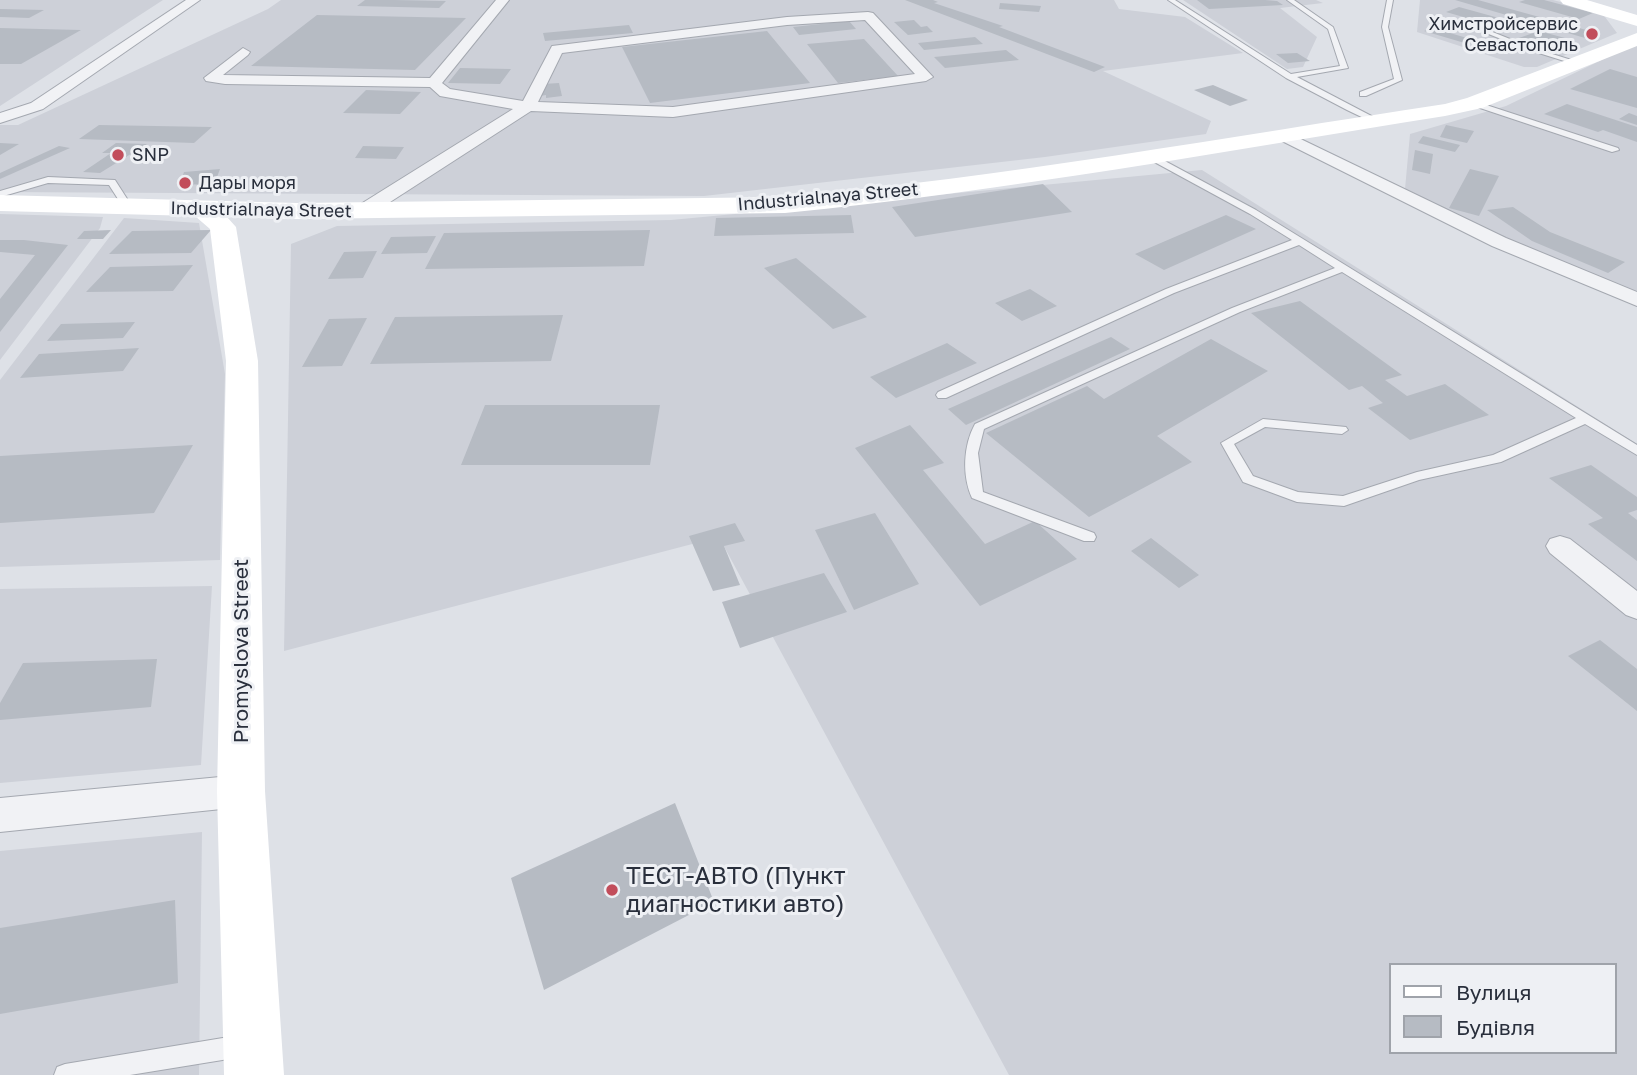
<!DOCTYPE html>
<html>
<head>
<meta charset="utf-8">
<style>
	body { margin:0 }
	#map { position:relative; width:1637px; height:1075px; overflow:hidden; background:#dee1e7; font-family:"Golos Text",sans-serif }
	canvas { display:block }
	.legend { position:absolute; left:1389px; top:963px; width:228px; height:91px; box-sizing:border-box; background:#eef0f4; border:2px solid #9fa3aa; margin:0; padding:9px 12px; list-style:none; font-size:21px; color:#292f3c }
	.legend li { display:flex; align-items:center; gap:14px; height:35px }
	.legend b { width:35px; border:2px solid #9fa3aa }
</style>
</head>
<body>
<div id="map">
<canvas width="1637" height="1075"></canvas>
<ul class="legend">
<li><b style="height:9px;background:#fff"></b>Вулиця</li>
<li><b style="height:19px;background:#b6bbc3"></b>Будівля</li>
</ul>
</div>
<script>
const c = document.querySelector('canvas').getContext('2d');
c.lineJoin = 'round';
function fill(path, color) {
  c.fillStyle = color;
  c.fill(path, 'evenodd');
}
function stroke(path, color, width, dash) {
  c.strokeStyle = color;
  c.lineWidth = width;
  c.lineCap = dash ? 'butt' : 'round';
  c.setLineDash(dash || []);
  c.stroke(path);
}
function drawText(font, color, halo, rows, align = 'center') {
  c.font = font + ' "Golos Text",sans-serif';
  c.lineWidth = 6;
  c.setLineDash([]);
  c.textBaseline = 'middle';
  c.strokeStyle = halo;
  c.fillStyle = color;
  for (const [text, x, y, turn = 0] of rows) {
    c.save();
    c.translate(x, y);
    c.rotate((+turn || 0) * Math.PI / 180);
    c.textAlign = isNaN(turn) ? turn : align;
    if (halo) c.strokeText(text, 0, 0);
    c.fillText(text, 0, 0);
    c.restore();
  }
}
fill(new Path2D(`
	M 0,0 L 163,0 L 0,106 Z
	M 281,0 L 1114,0 L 1119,9 L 1185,17 L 1243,53 L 1103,71 L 1211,121 L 1206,134 L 1045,157 L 704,196 L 0,192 L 0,125 L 18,125 L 268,9 Z
	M 1183,0 L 1316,0 L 1323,3 L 1280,8 L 1317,37 L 1303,67 L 1287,69 Z
	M 1420,0 L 1553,0 L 1602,13 L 1617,33 L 1537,67 L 1524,67 L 1417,32 Z
	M 1637,43 L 1637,295 L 1504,240 L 1405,189 L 1410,134 L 1506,106 Z
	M 1202,170 L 1637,444 L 1637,1075 L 1009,1075 L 719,537 L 284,651 L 291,244 L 337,226 L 671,220 ZM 1390,965 L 1614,965 L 1614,1052 L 1390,1052 Z
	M 0,214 L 103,217 L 100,228 L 0,360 Z
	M 124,218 L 199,223 L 225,374 L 220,560 L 0,567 L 0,380 Z
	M 212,586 L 201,765 L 0,783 L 0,589 Z
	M 202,832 L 199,1075 L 0,1075 L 0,851 Z`), '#cdd0d8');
fill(new Path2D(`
	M 365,0 L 394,0 L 446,1 L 439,8 L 357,6 Z
	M 905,0 L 933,0 L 938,2 L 934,3 L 1003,26 L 999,27 L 1105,67 L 1094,72 Z
	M 1197,0 L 1265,0 L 1277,1 L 1283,5 L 1209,9 Z
	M 1455,0 L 1478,0 L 1597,33 L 1585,38 Z
	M 1525,0 L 1544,0 L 1593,13 L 1579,19 L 1519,2 Z
	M 1000,3 L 1041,6 L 1039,12 L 999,9 Z
	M 1459,7 L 1517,23 L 1505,29 L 1446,12 Z
	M 0,9 L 44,10 L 29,18 L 0,17 Z
	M 317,15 L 466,18 L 415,70 L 251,66 Z
	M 914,20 L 921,27 L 927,26 L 933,32 L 908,35 L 894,22 Z
	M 849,21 L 856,29 L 799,35 L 793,27 Z
	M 629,25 L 633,33 L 545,41 L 543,33 Z
	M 0,28 L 81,30 L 21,64 L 0,64 Z
	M 1433,28 L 1477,41 L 1468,44 L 1424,31 Z
	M 767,31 L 810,83 L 650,103 L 622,47 Z
	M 1539,31 L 1565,38 L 1542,47 L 1516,39 Z
	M 975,37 L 983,44 L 924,50 L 918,43 Z
	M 864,39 L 898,76 L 838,83 L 807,44 Z
	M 1006,50 L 1019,60 L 945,68 L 934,57 Z
	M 1297,53 L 1310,61 L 1288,63 L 1276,54 Z
	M 460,68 L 511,69 L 500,84 L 448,83 Z
	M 1610,69 L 1637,77 L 1637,108 L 1570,89 Z
	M 559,83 L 562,96 L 546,98 L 546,95 L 540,96 L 539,91 L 545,90 L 543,84 Z
	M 1213,85 L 1248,100 L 1230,106 L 1194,90 Z
	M 366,90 L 421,92 L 400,114 L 343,113 Z
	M 1567,104 L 1637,127 L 1637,142 L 1603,130 L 1598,132 L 1544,114 Z
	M 1629,113 L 1637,116 L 1637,125 L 1619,119 Z
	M 99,125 L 212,127 L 194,143 L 79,139 Z
	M 1446,125 L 1474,131 L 1467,143 L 1440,137 Z
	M 1423,136 L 1460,145 L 1455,152 L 1418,143 Z
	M 0,143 L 19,144 L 0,155 Z
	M 116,143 L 147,144 L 100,173 L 83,172 L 111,153 L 102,153 Z
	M 59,146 L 70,148 L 0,179 L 0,173 Z
	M 363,146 L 404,147 L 396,159 L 355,158 Z
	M 1415,150 L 1433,154 L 1430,174 L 1412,170 Z
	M 220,169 L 214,185 L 180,184 L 184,172 Z
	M 1470,169 L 1499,176 L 1479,216 L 1449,208 Z
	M 1043,184 L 1072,212 L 915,237 L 892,207 Z
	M 1513,207 L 1550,232 L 1625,262 L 1608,273 L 1532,241 L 1487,210 Z
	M 851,215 L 854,233 L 714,236 L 716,218 Z
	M 1226,215 L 1256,229 L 1164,270 L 1135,254 Z
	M 111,230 L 103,239 L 77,239 L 84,231 Z
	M 211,230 L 191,253 L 109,254 L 132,231 Z
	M 650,230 L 644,266 L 425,269 L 444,233 Z
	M 436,236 L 427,253 L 381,254 L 391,237 Z
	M 0,240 L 24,240 L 68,245 L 0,332 L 0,299 L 35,255 L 0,252 Z
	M 377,251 L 363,278 L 328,279 L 344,252 Z
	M 796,258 L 867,317 L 833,329 L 764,268 Z
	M 193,265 L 173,291 L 86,292 L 110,267 Z
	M 1030,289 L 1057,306 L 1022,321 L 995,303 Z
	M 1300,301 L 1402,375 L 1385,380 L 1407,396 L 1445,384 L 1489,415 L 1410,440 L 1368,408 L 1383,403 L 1362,386 L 1349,390 L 1251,313 Z
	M 563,315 L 551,361 L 370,364 L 395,317 Z
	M 367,318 L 342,366 L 302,367 L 329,319 Z
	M 135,322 L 123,338 L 47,341 L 61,324 Z
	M 1111,337 L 1130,349 L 966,425 L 948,409 Z
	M 1211,339 L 1268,371 L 1157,436 L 1192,462 L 1089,517 L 986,433 L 1087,386 L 1104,399 Z
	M 947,343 L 977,363 L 896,398 L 870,377 Z
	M 139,348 L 123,371 L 20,378 L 39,354 Z
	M 485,405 L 660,405 L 650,465 L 461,465 Z
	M 910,425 L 944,463 L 923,470 L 985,544 L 1035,521 L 1077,559 L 980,606 L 855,448 Z
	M 193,445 L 154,513 L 0,523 L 0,456 Z
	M 1591,465 L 1637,497 L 1637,510 L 1628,513 L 1637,520 L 1637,561 L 1588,524 L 1603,518 L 1549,478 Z
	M 875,513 L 919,584 L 854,610 L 815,530 Z
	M 735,523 L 745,541 L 724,546 L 740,585 L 713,591 L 689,536 Z
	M 1151,538 L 1199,575 L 1179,588 L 1131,551 Z
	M 824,573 L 847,612 L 740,648 L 722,602 Z
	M 1600,640 L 1637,669 L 1637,711 L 1568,656 Z
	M 157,659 L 151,707 L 0,720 L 0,703 L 23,663 Z
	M 675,803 L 714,902 L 544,990 L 511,878 Z
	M 175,900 L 178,983 L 0,1014 L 0,928 Z`), '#b6bbc3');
const service = new Path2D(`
	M 1168,0 L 1175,0 L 1291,74 L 1340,66 L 1328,29 L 1287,0 L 1294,0 L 1333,27 L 1348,68 L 1297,77 L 1381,121 L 1374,123 L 1347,110 L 1286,78 Z
	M 1387,0 L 1393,0 L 1388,27 L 1402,80 L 1366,96 L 1360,96 L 1360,92 L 1394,79 L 1382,27 Z
	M 1461,21 L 1465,21 L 1530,47 L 1581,63 L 1577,65 L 1526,49 L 1461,23 Z
	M 1474,101 L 1618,148 L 1619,150 L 1612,152 L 1471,105 L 1470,103 Z
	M 1150,153 L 1256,210 L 1637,445 L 1637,455 L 1585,424 L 1501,462 L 1419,480 L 1344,506 L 1297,502 L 1243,482 L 1221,443 L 1263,419 L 1346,427 L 1348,430 L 1342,434 L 1265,427 L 1234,444 L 1253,476 L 1298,492 L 1343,496 L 1417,472 L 1493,455 L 1576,418 L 1342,272 L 1240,312 L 984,429 L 978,453 L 983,492 L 1094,533 L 1096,537 L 1094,541 L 1084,541 L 972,498 C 962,476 963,446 975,424 L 1232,308 L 1335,268 L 1299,245 L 1174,293 L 946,398 L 938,398 L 936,395 L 938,392 L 1166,289 L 1292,240 L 1250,214 L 1147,158 L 1146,156 Z
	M 48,177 L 115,180 L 133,208 L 125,210 L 109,185 L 48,183 L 0,197 L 0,191 Z
	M 241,1035 L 249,1038 L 252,1046 L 249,1054 L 241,1057 L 130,1075 L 54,1075 L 57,1067 L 65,1064 Z`);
const minor = new Path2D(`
	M 186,0 L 200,0 L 43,109 L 0,123 L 0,113 L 31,103 Z
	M 496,0 L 509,0 L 442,83 L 450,89 L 523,101 L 552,46 L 787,17 L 868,12 L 873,13 L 933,77 L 926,81 L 673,117 L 531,111 L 370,215 L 356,215 L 354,211 L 356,207 L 513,109 L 440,96 L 430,87 L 225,84 L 206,81 L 204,78 L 243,48 L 250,52 L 248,55 L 223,75 L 430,78 ZM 865,20 L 915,74 L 673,107 L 538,102 L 562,53 L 787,25 Z
	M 1284,131 L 1506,238 L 1637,292 L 1637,306 L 1492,246 L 1278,139 L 1276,136 Z
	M 1560,536 L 1570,539 L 1637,591 L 1637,619 L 1626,615 L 1550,553 L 1546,546 L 1550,539 Z
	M 241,775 L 253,780 L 259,791 L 253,802 L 241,807 L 0,832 L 0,798 Z`);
stroke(service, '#a4a8b0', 2);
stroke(minor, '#a4a8b0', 2);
fill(service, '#f1f2f5');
fill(minor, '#f1f2f5');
fill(new Path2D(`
	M 1560,0 L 1587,0 L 1637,15 L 1637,26 L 1563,4 Z
	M 1637,33 L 1637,46 L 1482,108 L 1445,116 C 1226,151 1006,191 785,213 L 297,219 L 227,217 L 236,227 L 258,361 L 265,791 L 284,1075 L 224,1075 L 217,791 L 226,361 L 210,229 L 195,216 L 0,211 L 0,195 L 297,203 L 785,197 C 1006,177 1226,137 1445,104 L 1467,98 Z`), '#fff');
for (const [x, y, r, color] of [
	[1592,34,7,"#c24d5b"],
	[118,155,7,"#c24d5b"],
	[185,183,7,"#c24d5b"],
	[612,890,7,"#c24d5b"]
]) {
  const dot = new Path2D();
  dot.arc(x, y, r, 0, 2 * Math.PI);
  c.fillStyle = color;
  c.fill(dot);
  stroke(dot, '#eef0f4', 2.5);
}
drawText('18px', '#292f3c', '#eef0f4', [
	["Химстройсервис",1578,24,"right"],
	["Севастополь",1578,45,"right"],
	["SNP",132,155],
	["Дары моря",199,183]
], 'left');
drawText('18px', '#292f3c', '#eef0f4', [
	["Industrialnaya Street",828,197,-5],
	["Industrialnaya Street",261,210,1]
]);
drawText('21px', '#292f3c', '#eef0f4', [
	["Promyslova Street",241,651,-90]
]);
drawText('24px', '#292f3c', '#eef0f4', [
	["ТЕСТ-АВТО (Пункт",626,876],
	["диагностики авто)",626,904]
], 'left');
</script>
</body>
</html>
